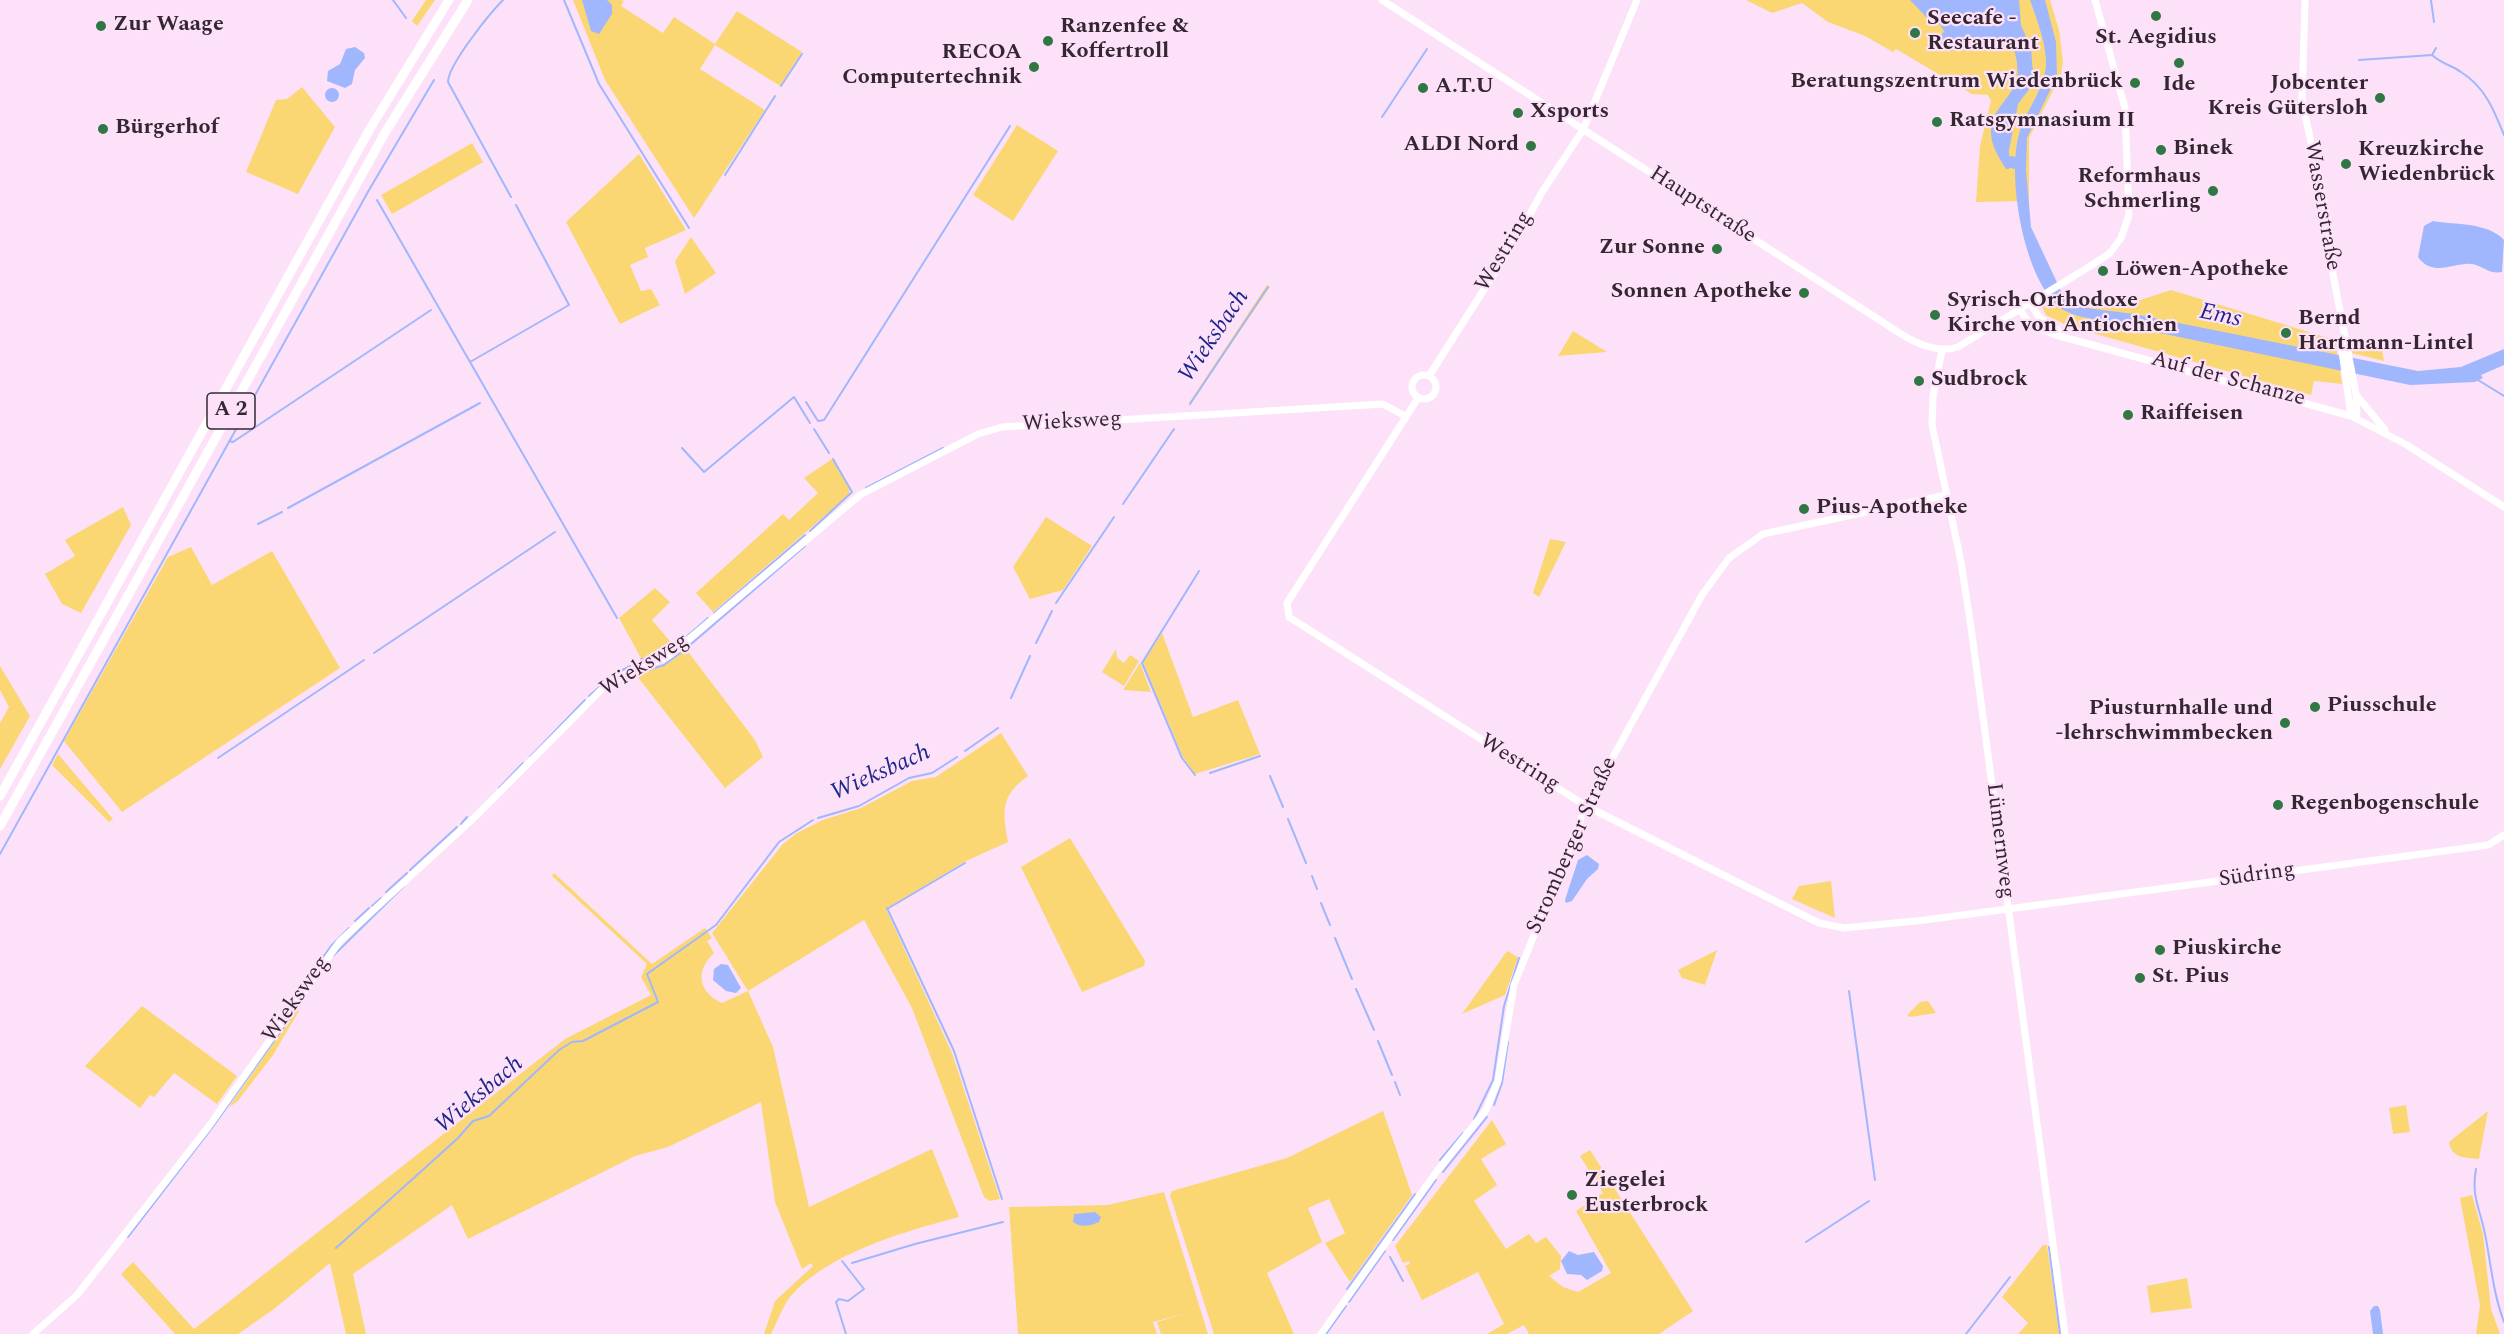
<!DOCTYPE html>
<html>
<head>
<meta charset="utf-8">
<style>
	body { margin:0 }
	canvas { display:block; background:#fde1f9 }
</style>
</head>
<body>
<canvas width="2504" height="1334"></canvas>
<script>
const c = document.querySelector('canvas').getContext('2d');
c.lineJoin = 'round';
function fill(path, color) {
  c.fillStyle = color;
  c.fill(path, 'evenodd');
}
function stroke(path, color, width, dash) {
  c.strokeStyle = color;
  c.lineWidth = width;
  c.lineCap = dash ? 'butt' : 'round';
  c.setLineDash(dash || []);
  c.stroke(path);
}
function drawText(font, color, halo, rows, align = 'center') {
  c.font = font + ' Spectral,serif';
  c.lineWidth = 4.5;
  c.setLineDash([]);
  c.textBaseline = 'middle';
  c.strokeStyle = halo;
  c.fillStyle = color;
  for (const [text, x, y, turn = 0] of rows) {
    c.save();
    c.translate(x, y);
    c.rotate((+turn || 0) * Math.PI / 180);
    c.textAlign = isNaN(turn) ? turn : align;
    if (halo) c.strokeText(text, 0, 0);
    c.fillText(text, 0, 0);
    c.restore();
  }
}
fill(new Path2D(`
	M 426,0 L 435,0 L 417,26 L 412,21 Z
	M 573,0 L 621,0 L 624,1 L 621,6 L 663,33 L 674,17 L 715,44 L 737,11 L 802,52 L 780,86 L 715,45 L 700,69 L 765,110 L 694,218 L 605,80 Z
	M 1746,0 L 2050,0 L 2059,30 L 2063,62 L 2061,75 L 2029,138 L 2029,201 L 1976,202 L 1980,146 L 1991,101 L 1988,95 L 1972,94 L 1896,49 L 1893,52 L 1865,36 L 1828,22 L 1802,3 L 1772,13 Z
	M 302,87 L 335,127 L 298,194 L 246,172 L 276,100 L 287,99 Z
	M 1017,125 L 1058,151 L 1013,221 L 973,195 Z
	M 472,143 L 483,162 L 392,214 L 381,195 Z
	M 639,154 L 686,230 L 645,248 L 648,257 L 630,265 L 641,291 L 651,289 L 660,305 L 620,324 L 566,222 Z
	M 691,237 L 716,273 L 685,294 L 675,261 Z
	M 1267,285 L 1270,287 L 1189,406 L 1189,403 Z
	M 2171,290 L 2335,340 L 2342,384 L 2314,381 L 2311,395 L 2068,326 L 2046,315 L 2041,305 L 2062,291 L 2074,302 L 2091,308 L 2098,299 L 2125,305 Z
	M 1573,331 L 1607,352 L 1558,356 Z
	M 2380,339 L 2384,361 L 2352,353 L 2351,342 Z
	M 832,459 L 850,488 L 849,495 L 713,612 L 696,593 L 783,514 L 789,520 L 818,493 L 804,478 Z
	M 123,507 L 131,525 L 81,613 L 62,604 L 45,574 L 75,556 L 65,540 Z
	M 1046,517 L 1092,546 L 1063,590 L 1030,599 L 1013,567 Z
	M 1550,539 L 1566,542 L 1539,597 L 1533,593 Z
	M 191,547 L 212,585 L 272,551 L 340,668 L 122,812 L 64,741 L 168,557 Z
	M 655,588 L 670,602 L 652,620 L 674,646 C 664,653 654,662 641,658 L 619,618 Z
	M 1162,633 L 1193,717 L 1238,700 L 1260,754 L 1195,774 L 1183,757 L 1143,663 Z
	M 686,649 L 755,740 L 763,757 L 725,788 L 636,675 L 664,665 Z
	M 1116,649 L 1117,658 L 1124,663 L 1130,655 L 1139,661 L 1124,686 L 1102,672 Z
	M 1140,663 L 1151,692 L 1123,690 Z
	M 0,666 L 30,716 L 0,769 L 0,723 L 9,707 L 0,690 Z
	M 1001,733 L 1028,776 C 1001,795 1002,811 1008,842 L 966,861 L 886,909 L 952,1053 L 1000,1199 L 990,1201 L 984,1197 L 912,1008 L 864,920 L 748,991 L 773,1047 L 809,1207 L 932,1149 L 959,1217 C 906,1231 827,1253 790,1297 C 782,1308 777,1322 771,1334 L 764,1334 L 775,1301 L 813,1266 L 811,1263 L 802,1269 L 775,1202 L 761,1102 L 668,1147 L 635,1156 L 468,1239 L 452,1205 L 353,1274 L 366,1334 L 346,1334 L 330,1263 L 274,1309 L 238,1334 L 175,1334 L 121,1274 L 133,1262 L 194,1329 L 565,1039 L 651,995 L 641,977 L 647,964 L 552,876 L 554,873 L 652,964 L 705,928 L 712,938 L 707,941 L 714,953 C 695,971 698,992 722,1003 L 748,991 L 712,933 L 783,844 L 797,833 L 823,820 L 861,808 L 912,781 L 936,777 Z
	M 58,754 L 113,819 L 109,822 L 52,765 Z
	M 1070,838 L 1145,961 L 1144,966 L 1082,992 L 1021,867 Z
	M 1831,881 L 1835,918 L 1792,899 L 1799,886 Z
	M 1717,950 L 1705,985 L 1682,978 L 1678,970 Z
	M 1507,951 L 1518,957 L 1505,995 L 1462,1014 Z
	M 1928,1001 L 1936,1013 L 1910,1017 L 1907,1015 L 1920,1002 Z
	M 142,1006 L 237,1076 L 217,1104 L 174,1073 L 154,1097 L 150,1095 L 140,1108 L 85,1066 Z
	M 298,1008 L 299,1011 L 273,1055 L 237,1102 L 229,1107 Z
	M 2406,1105 L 2410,1132 L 2393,1134 L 2389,1108 Z
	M 1383,1111 L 1412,1195 L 1350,1282 L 1325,1243 L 1345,1233 L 1329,1199 L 1308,1208 L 1322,1242 L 1267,1273 L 1294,1334 L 1214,1334 L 1170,1195 L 1172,1191 L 1287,1158 Z
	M 2488,1111 L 2479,1159 C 2464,1157 2452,1159 2449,1142 Z
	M 1492,1120 L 1506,1144 L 1481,1159 L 1497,1185 L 1474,1201 L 1506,1249 L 1529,1234 L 1536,1243 L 1546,1237 L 1561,1256 L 1560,1269 L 1549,1276 L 1563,1287 L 1578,1292 L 1611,1273 L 1576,1211 L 1603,1193 L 1580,1156 L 1590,1150 L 1693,1311 L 1659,1334 L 1529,1334 L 1524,1325 L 1507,1334 L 1487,1334 L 1504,1324 L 1478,1272 L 1422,1300 L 1405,1266 L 1410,1264 L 1409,1261 L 1403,1263 L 1395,1246 Z
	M 1164,1192 L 1208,1334 L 1161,1334 L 1157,1322 L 1188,1313 L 1153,1322 L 1157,1334 L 1018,1334 L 1009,1207 L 1108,1205 Z
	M 2472,1195 L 2483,1234 L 2491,1309 L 2500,1334 L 2476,1334 L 2480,1305 L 2460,1198 Z
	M 2043,1245 L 2047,1245 L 2059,1334 L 2018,1334 L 2028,1323 L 2002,1297 Z
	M 2187,1278 L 2192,1308 L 2151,1313 L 2147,1286 Z`), '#fbd773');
fill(new Path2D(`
	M 582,0 L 607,0 L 612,5 L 612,14 L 599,34 L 591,31 Z
	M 1910,0 L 2019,0 L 2021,25 L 2031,48 L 2033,74 L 2030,88 L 2018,104 L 2009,150 L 2009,169 L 2006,169 C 1999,158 1990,144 1991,130 C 1993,108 2010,99 2016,82 C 2019,75 2017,70 2017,63 C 2014,26 1973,40 1951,51 L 1941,48 L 1932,39 L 1941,36 L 1944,31 L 1936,19 L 1929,20 Z
	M 2030,0 L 2045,0 L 2056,42 L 2057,76 L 2027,138 L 2026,170 L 2031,227 L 2061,291 L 2067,300 L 2087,308 L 2134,314 L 2418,371 L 2461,367 L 2504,349 L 2504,365 L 2481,375 L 2483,378 L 2475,382 L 2410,385 L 2078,316 C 2071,313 2063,311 2058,306 C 2023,275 2007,177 2019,134 C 2026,110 2043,92 2046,66 C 2047,45 2037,20 2030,0 Z
	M 355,47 L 364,53 L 365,58 L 355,70 L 352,84 L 345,88 L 327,81 L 328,71 L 340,64 L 346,49 Z
	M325 95a7 7 0 1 1 14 0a7 7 0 1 1-14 0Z
	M 2433,221 C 2455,225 2488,222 2504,240 L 2502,272 C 2490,274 2487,269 2476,265 C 2459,259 2434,280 2418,257 L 2424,226 Z
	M 1587,855 L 1599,864 L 1598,869 L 1587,879 L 1572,901 L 1566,903 L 1565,900 L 1578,860 Z
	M 721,964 L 728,965 L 741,988 L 736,993 L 726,991 L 713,980 L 714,969 Z
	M 1095,1212 L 1101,1217 L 1099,1222 C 1090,1226 1081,1228 1073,1222 L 1074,1214 Z
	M 1569,1251 L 1578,1255 L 1594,1252 L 1603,1266 L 1602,1271 L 1587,1280 L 1581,1275 L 1567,1274 L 1561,1261 Z
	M 2374,1306 L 2378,1306 L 2380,1310 L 2383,1334 L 2373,1334 L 2370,1311 Z`), '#a0b7fe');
stroke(new Path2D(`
	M 393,0 L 406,18
	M 503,0 C 490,13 448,65 448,82 L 511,197
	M 564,0 L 599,84 L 689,228
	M 2431,0 L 2434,22
	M 2432,55 L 2436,48
	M 2359,60 L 2432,55 C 2442,64 2451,65 2461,72 C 2485,87 2494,110 2504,135
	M 781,86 L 802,54
	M 1382,117 L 1427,49
	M 725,175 L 775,96
	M 377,200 L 617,618
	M 470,362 L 569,305 L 516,205
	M 2478,380 L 2504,396
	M 806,402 L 818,421 L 824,420 L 1010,126
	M 1190,404 L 1268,287
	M 814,429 L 829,453
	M 229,441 L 233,442 L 431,310
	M 682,448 L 704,472 L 794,397 L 810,423
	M 866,488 L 943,448
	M 1123,504 L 1174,429
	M 288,508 L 480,403
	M 258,524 L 282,512
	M 810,531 L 852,492 L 833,459
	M 1056,603 L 1114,517
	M 714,613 L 805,535
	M 685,638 L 708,618
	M 1036,643 L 1052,611
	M 690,645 L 805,546
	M 374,653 L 555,532
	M 641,659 L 650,660
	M 617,673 L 630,666
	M 635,674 L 664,665 L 683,651
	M 589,696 L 613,675
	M 1011,698 L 1030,656
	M 965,751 L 998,728
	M 530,757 L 585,700
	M 218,758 L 364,660
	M 1210,773 L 1260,756
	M 1195,775 L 1182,758 L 1142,663 L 1199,571
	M 1270,776 L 1283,807
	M 499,788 L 523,763
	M 818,818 L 859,806 L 909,778 L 932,773 L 957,757
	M 1288,819 L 1306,863
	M 461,824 L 467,817
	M 0,854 L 369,190 L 434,80
	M 410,870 L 457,827
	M 1312,876 L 1317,889
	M 386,892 L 407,873
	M 1321,903 L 1330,925
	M 372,906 L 381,898
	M 887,908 L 954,1051 L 1002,1199
	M 887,909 L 965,863
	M 355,921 L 369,908
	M 1335,938 L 1352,979
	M 333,956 L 404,886
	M 1356,989 L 1374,1030
	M 1849,991 L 1875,1180
	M 289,1005 L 331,946 L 349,928
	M 1378,1041 L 1392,1075
	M 1395,1082 L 1400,1095
	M 1494,1105 L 1502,1083 L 1508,1042
	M 1474,1119 L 1493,1080 L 1504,1006 L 1519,958
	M 1440,1160 L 1463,1133
	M 2476,1169 C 2471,1197 2480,1208 2485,1234 C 2491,1264 2493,1293 2504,1322
	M 1443,1172 L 1487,1117
	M 128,1237 L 212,1128 L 296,1010
	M 1393,1240 L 1436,1180
	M 1806,1242 L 1869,1201
	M 2049,1247 L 2060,1334
	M 336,1248 L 457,1139 L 473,1121 L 489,1116 L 559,1050 L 572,1042 L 583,1041 L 658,1002 L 647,974 L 716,925 L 779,842 L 813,820
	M 1390,1257 L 1403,1281
	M 842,1261 L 864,1289 L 848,1301 L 839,1299 L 836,1302 L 846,1334
	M 852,1263 L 915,1244 L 1003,1222
	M 1347,1289 L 1415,1194
	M 1349,1302 L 1385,1251
	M 1326,1334 L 1346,1306
	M 1966,1334 L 2010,1277`), '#a0b7fe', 2);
stroke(new Path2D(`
	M 2011,162 L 2020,164`), '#a0b7fe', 12);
stroke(new Path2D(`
	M 1382,0 L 1878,319 C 1901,334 1929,356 1958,347 L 2092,265 L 2110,253 L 2121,238 L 2129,215 L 2125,108 L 2095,0
	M 2305,0 L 2302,101 L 2329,225 L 2332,269 L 2356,394 L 2357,419
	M 2030,303 L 2039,317 L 2062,333
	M 2019,309 L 2030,324 L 2056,335 L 2351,416 L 2407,445 L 2504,507
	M 2343,342 L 2342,351 L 2351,416
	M 1942,350 L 1933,396 L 1932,425 L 1961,562 L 1971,627 L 2065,1334
	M1412 387a12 12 0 1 1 24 0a12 12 0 1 1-24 0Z
	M 1429,376 L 1518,236 L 1542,192 L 1583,130 L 1637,0
	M 2358,397 L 2385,430
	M 1418,398 L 1287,603 L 1289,617 L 1586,806 L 1819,923 L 1844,928 L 1925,920 L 2474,847 L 2488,845 L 2504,835
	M 33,1334 L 77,1295 L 103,1262 L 209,1126 L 340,941 L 475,817 L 609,682 L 670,655 L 860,495 L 978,434 L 1002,427 L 1383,404 L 1405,416
	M 1321,1334 L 1437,1171 L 1486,1110 L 1498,1081 L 1514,985 L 1586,806 L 1702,595 L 1729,558 L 1763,534 L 1946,495`), '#fff', 7);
stroke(new Path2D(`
	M 0,796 L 371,127 L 449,0
	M 0,826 L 386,131 L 468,0`), '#fff', 9);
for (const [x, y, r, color] of [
	[2156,16,6,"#307744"],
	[101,26,6,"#307744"],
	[1915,33,6,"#307744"],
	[1048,41,6,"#307744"],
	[2179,63,6,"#307744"],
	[1034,67,6,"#307744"],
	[2135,83,6,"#307744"],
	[1423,88,6,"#307744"],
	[2380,98,6,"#307744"],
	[1518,113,6,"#307744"],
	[1937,122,6,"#307744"],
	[103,129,6,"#307744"],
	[1531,146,6,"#307744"],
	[2161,150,6,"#307744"],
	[2346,164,6,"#307744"],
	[2213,191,6,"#307744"],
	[1717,249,6,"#307744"],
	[2103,271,6,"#307744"],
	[1804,293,6,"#307744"],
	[1935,315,6,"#307744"],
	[2286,333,6,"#307744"],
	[1919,381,6,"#307744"],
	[2128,415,6,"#307744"],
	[1804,509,6,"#307744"],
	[2315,707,6,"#307744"],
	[2285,723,6,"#307744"],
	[2278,805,6,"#307744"],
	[2160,950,6,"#307744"],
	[2140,978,6,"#307744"],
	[1572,1195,6,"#307744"]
]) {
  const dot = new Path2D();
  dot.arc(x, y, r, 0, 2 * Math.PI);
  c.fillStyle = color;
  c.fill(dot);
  stroke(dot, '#fde1f9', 2);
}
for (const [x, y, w] of [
	[231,411,48]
]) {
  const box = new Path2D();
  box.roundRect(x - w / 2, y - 18, w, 36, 4.5);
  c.fillStyle = '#fde1f9';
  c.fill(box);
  stroke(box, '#342732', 1.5);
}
drawText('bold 21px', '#342732', null, [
	["A 2",231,411]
]);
drawText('bold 22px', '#342732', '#fde1f9', [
	["Seecafe -",1927,20],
	["Restaurant",1927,45],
	["Zur Waage",113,26],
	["Ranzenfee &",1060,28],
	["Koffertroll",1060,53],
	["St. Aegidius",2156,39,"center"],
	["RECOA",1022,54,"right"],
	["Computertechnik",1022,79,"right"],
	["Beratungszentrum Wiedenbrück",2123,83,"right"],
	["Jobcenter",2368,85,"right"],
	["Kreis Gütersloh",2368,110,"right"],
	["Ide",2179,86,"center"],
	["A.T.U",1435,88],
	["Xsports",1530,113],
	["Ratsgymnasium II",1949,122],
	["Bürgerhof",115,129],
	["ALDI Nord",1519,146,"right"],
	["Binek",2173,150],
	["Kreuzkirche",2358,151],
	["Wiedenbrück",2358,176],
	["Reformhaus",2201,178,"right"],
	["Schmerling",2201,203,"right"],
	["Zur Sonne",1705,249,"right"],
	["Löwen-Apotheke",2115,271],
	["Sonnen Apotheke",1792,293,"right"],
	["Syrisch-Orthodoxe",1947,302],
	["Kirche von Antiochien",1947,327],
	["Bernd",2298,320],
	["Hartmann-Lintel",2298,345],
	["Sudbrock",1931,381],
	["Raiffeisen",2140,415],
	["Pius-Apotheke",1816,509],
	["Piusschule",2327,707],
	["Piusturnhalle und",2273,710,"right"],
	["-lehrschwimmbecken",2273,735,"right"],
	["Regenbogenschule",2290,805],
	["Piuskirche",2172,950],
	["St. Pius",2152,978],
	["Ziegelei",1584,1182],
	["Eusterbrock",1584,1207]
], 'left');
drawText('22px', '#342732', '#fde1f9', [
	["Hauptstraße",1702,206,33],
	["Wasserstraße",2321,206,80],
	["Westring",1505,252,-59],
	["Auf der Schanze",2228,380,15],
	["Wieksweg",1072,423,-3],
	["Wieksweg",645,666,-32],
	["Westring",1519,764,32],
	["Lümernweg",1999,841,83],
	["Stromberger Straße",1573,846,-66],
	["Südring",2257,876,-8],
	["Wieksweg",297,1000,-55]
]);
drawText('italic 24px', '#1d278b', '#fde1f9', [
	["Ems",2220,317,12],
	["Wieksbach",1215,337,-56],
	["Wieksbach",881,774,-24],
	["Wieksbach",480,1096,-40]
]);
</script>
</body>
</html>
